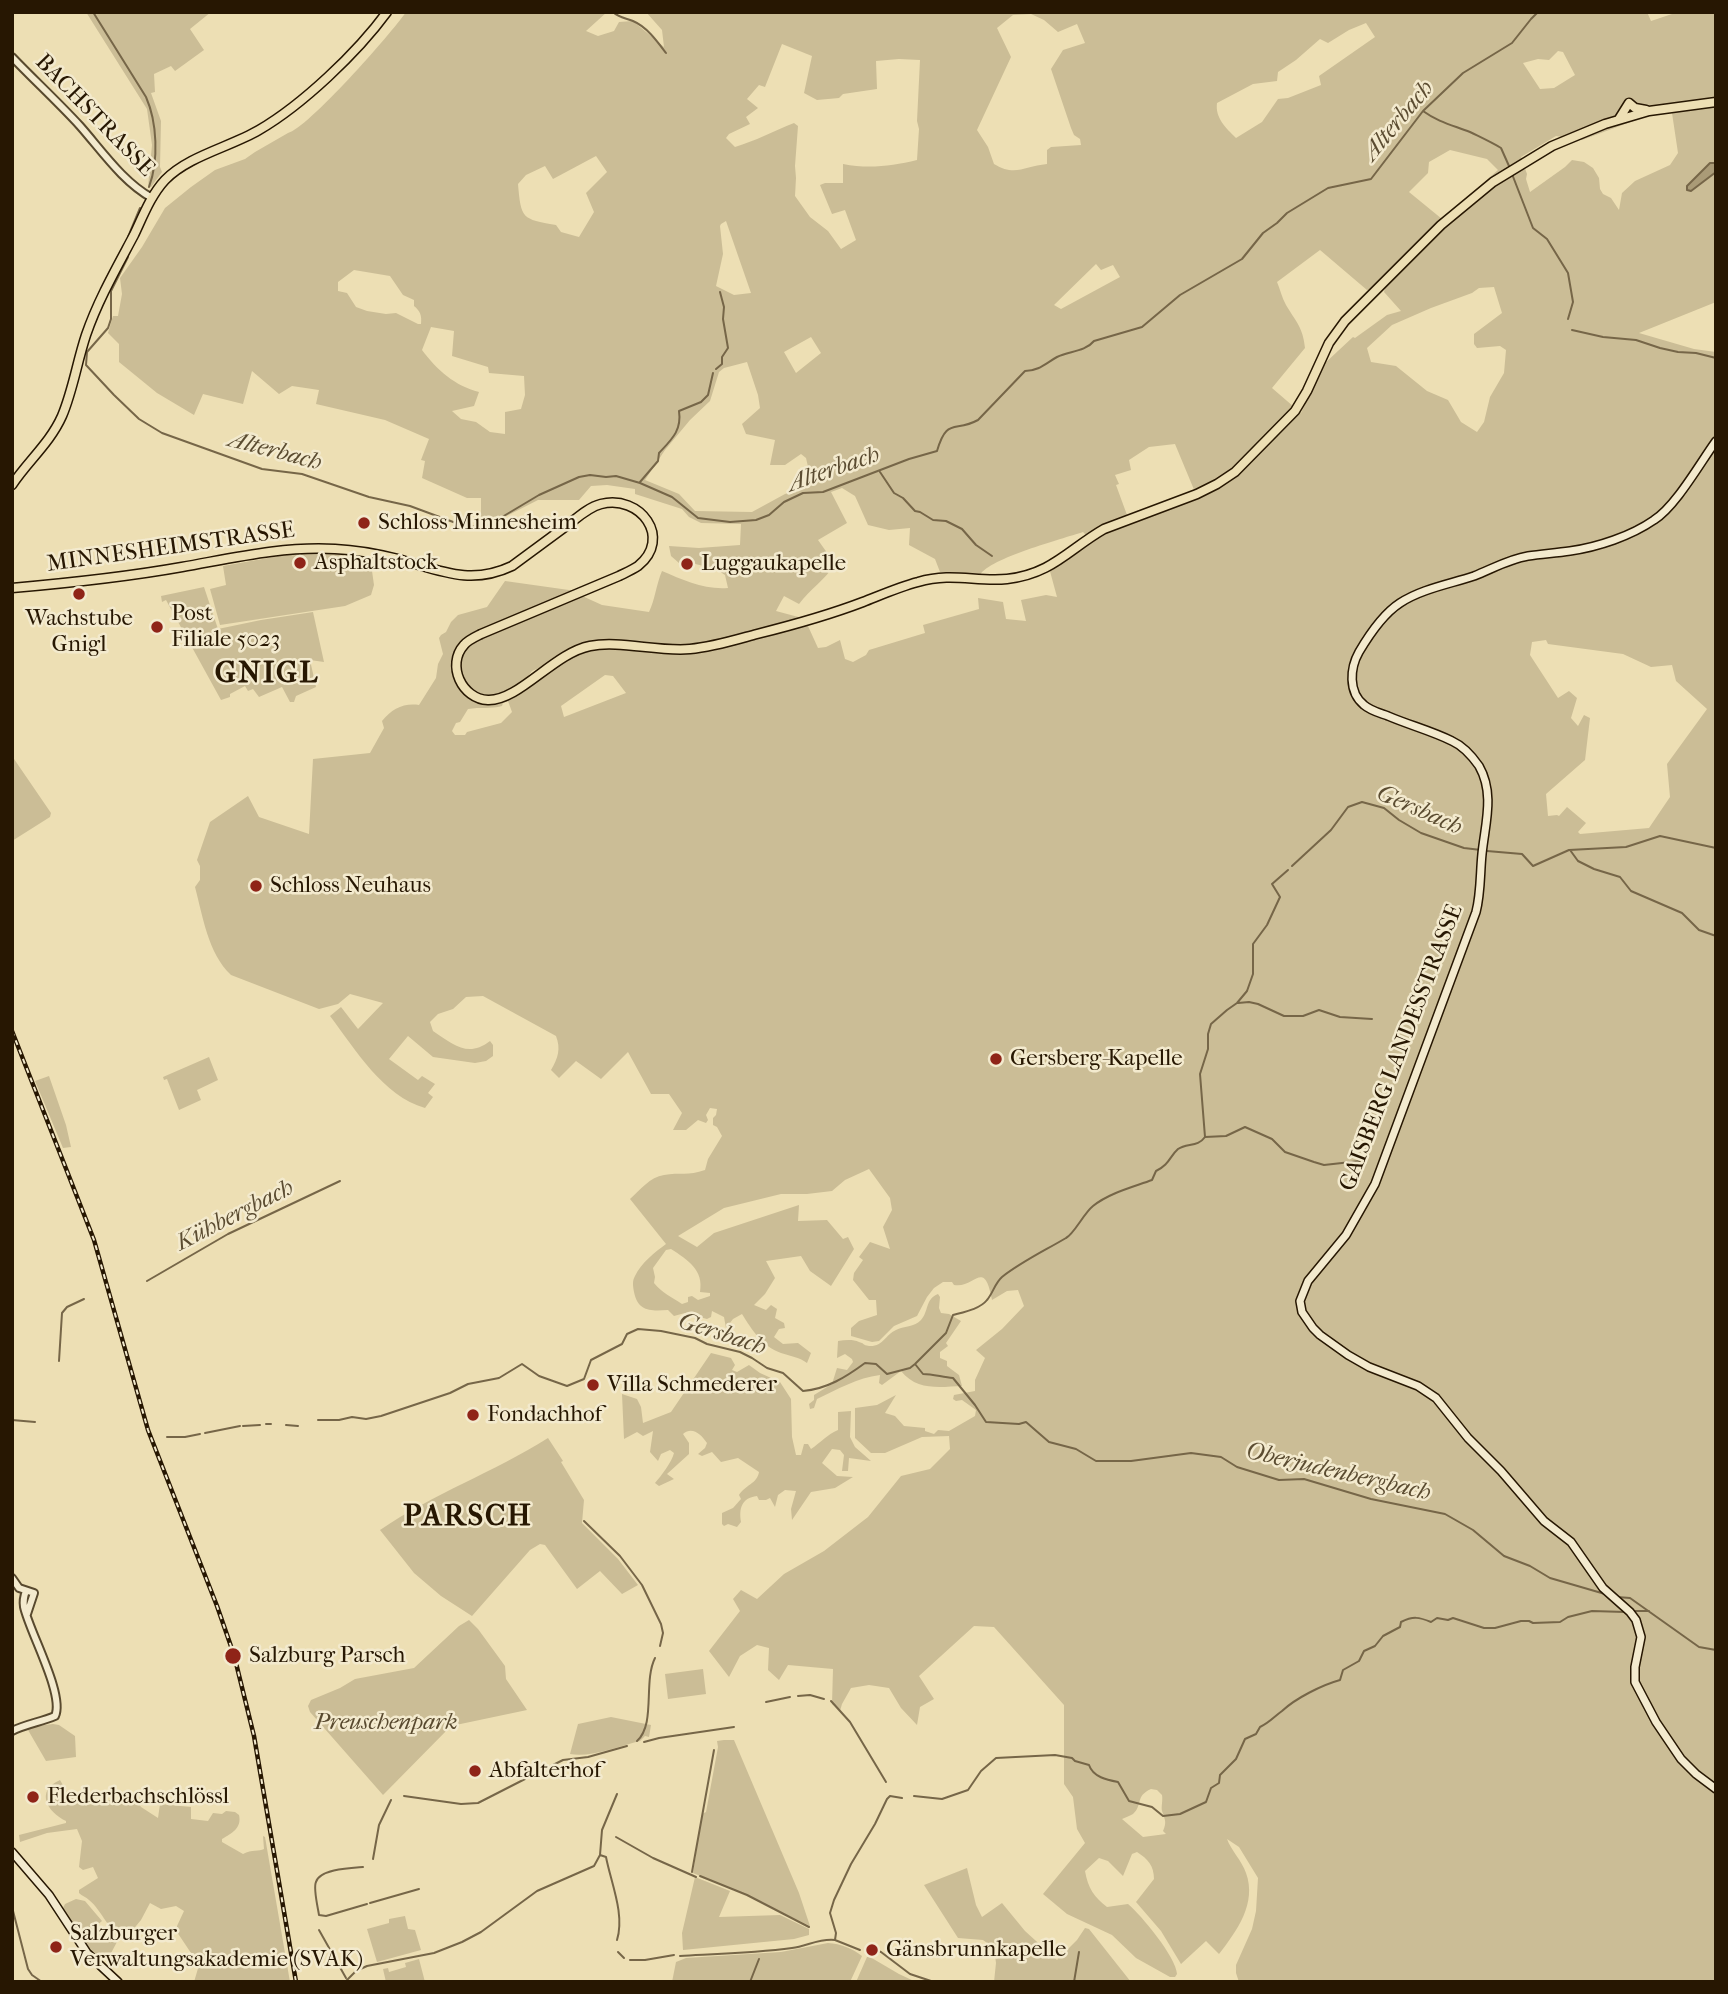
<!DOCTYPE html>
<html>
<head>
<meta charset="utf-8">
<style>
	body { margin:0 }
	#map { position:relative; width:1728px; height:1994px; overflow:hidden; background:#eddfb4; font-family:"IM FELL French Canon",serif }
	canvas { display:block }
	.frame { position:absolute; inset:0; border:14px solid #271702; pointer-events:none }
</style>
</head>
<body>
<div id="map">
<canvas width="1728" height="1994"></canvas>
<div class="frame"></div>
</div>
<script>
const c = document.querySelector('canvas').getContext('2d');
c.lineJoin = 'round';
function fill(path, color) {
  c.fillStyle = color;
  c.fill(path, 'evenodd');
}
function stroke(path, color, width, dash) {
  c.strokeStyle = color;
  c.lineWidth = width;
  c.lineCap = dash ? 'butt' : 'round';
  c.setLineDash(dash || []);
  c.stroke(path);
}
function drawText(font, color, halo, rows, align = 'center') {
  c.font = font + ' "IM FELL French Canon",serif';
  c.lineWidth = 5;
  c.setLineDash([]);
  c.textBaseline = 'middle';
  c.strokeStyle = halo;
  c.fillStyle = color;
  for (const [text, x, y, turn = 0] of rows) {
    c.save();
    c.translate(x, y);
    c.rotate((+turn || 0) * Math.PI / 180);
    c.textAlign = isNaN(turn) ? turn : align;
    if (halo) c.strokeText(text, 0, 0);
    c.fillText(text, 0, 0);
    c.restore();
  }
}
fill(new Path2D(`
	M 86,12 L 211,12 L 190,29 L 204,50 L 175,71 L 171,66 L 154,74 L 155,92 L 151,93 L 161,121 L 160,167 L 162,172 L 151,187 L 148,187 L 152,145 L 147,109 Z
	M 406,12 L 607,12 L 586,31 L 598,36 L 614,31 L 619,22 L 633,21 L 664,47 L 662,30 L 646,12 L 1647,12 L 1651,21 L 1678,12 L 1716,12 L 1716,302 L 1639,333 L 1694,349 L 1716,352 L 1716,1982 L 1239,1982 L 1236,1973 L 1236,1965 L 1252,1929 L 1256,1911 L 1258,1878 L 1239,1847 L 1227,1839 C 1231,1850 1242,1861 1246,1873 C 1257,1903 1237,1931 1219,1954 L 1206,1941 L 1181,1964 L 1161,1931 L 1136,1902 L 1154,1879 C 1154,1866 1148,1859 1137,1852 L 1132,1854 L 1123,1876 L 1108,1861 L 1099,1858 L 1085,1871 C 1088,1888 1094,1897 1107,1907 L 1128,1904 C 1142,1916 1176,1957 1177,1974 L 1175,1977 L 1170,1977 L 1136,1958 L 1112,1935 L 1067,1914 L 1043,1894 L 1085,1843 L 1077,1829 L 1073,1797 L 1064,1784 L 1064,1705 L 994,1627 L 974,1626 L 919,1676 L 934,1699 L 920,1707 L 917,1725 L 901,1708 L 889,1688 L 869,1685 L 851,1688 L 842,1704 L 840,1711 L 832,1704 L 833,1669 L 788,1665 L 779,1680 L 768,1670 L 769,1648 L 757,1645 L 740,1656 L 729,1677 L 709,1651 L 740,1611 L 733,1599 L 741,1590 L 757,1599 L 784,1574 L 824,1551 L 868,1517 L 901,1476 L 930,1469 L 950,1449 L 949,1436 L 922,1437 L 885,1453 L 871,1453 L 855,1438 L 855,1408 L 877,1405 L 896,1395 L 885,1413 L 895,1416 L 904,1426 L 925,1428 L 925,1431 L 934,1434 L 938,1430 L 949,1431 L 975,1416 L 976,1410 L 962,1400 L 956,1401 L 953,1399 L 954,1395 L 975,1391 L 975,1380 L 985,1358 L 976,1350 L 1002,1329 L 1024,1306 L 1018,1290 L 1007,1291 L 992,1300 C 984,1257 975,1289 954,1285 L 952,1282 L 943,1282 L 934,1288 L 927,1297 L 917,1316 L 894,1326 L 879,1341 L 872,1342 L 851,1336 L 851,1328 L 859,1321 L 877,1315 L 876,1300 L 869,1300 L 853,1280 L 854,1273 L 863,1260 L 859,1257 L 870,1242 L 890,1249 L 883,1227 L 892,1210 L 890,1198 L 869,1169 L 845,1180 L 832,1191 L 807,1194 L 781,1194 L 724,1208 L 678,1236 L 697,1247 L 714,1233 L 799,1205 L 798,1221 L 827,1220 L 843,1239 L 848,1237 L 854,1249 L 831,1286 L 810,1271 L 801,1256 L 766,1261 L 775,1278 L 765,1294 L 754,1305 L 766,1310 L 771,1305 L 777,1309 L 775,1318 L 784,1323 L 785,1328 L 779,1329 L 774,1337 L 783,1344 L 798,1343 L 811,1353 L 807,1363 C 799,1357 790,1356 781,1353 C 762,1346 752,1330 742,1314 L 733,1319 L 726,1328 L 724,1317 L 712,1311 L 711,1317 L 707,1319 L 685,1313 L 674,1316 L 668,1310 C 651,1311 638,1312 634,1292 C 633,1286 632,1281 635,1276 C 641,1263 655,1252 666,1244 L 630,1199 C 640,1190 650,1177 664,1175 C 680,1172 688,1176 705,1170 L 708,1159 L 722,1136 L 717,1127 L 713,1125 L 713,1118 L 716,1115 L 717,1109 L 710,1108 L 706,1115 L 708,1120 L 706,1123 L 698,1120 L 686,1130 L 673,1130 L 682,1113 L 669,1094 L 651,1094 L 628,1052 L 601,1079 L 576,1061 L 559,1078 L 551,1070 C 558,1058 561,1049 556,1036 L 483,996 L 466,997 L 453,1009 L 438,1014 L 430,1022 L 433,1031 C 454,1045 468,1058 490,1041 L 493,1045 L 493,1056 L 486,1061 L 475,1063 L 433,1057 L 408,1036 L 389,1059 L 418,1080 L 422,1076 L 435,1084 L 428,1093 L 433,1097 L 425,1108 C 383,1096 355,1049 330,1016 L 341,1007 L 358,1029 L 383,1003 L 350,994 L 338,1004 L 319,1009 L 231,975 C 208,953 203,917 195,887 L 200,880 L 200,866 L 197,860 L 210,822 L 248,796 L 259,817 L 309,834 L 313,759 L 370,753 L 384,728 L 382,721 C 392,709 403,703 419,705 L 436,678 L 438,664 L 443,654 L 439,638 L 441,635 L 446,632 L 451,622 L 458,615 L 487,607 L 505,581 L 576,591 C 554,600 532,610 510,619 C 495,625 478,630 465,640 C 435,663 464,712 500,702 C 529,686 555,658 588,650 C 609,644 631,651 652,652 C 662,653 674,653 684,652 C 720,651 769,634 805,624 L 808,626 L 818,648 L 826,647 L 840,640 L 845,659 L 853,662 L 866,655 L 869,650 L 925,633 L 923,625 L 979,609 L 978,598 L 1003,602 L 1006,619 L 1026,621 L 1021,600 L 1046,595 L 1057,597 L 1048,564 L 1069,551 L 1086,535 L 1083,532 C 1062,539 990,558 980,575 L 940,572 L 935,559 L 909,545 L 910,528 L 889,530 L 868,525 L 855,496 L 842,488 L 831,492 L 847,523 L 818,540 L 835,564 C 825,580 810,589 799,604 L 784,596 L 776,611 L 802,618 C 787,622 773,623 760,631 L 698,645 L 684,646 L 653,647 L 611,642 L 593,642 L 570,650 L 550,663 L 532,671 L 525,680 L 508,692 L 494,696 L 480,696 L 469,689 L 463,682 L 459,664 L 461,655 L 468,645 L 473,641 L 580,595 L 602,605 L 649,612 C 655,600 656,585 662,571 C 683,580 705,590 728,588 L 725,575 L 716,569 L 683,561 L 679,563 L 671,556 L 669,546 L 699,548 L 740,545 L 741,524 L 701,523 L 689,517 L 682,509 L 635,494 L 635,489 L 607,485 L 591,486 L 579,500 L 538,500 L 481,529 L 481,498 L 467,498 L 422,478 L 425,461 L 421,460 L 429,439 L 385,420 L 316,404 L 319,390 L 292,386 L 279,394 L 252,371 L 243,404 L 203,394 L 194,415 L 157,393 L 119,362 L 119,344 L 108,333 L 113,316 L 118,316 L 122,294 L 120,278 L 142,247 L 165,208 L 191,187 L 215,170 L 245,159 L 255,152 L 288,133 C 307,129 392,33 406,12 ZM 1031,14 L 1044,20 L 1058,32 L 1077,24 L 1085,43 L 1063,50 L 1051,69 L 1071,128 L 1074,135 L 1080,139 L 1081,145 L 1051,147 L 1047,150 L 1047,164 C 1025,166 1015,177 994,164 L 988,147 L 977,130 L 1011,57 L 997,28 L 1013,15 ZM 1366,23 L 1375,37 L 1319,76 L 1321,85 L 1288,98 L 1278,99 L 1262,122 L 1236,138 C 1226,128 1215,118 1217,103 L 1253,84 L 1277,81 L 1278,72 L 1296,60 L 1320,39 L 1328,43 L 1349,30 ZM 782,44 L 812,56 L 804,93 L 817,100 L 839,98 L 843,94 L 877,89 L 876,61 L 899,59 L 920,60 L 917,121 L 919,129 L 917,160 C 892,166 869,169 843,164 L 843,183 L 825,183 L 820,185 L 832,214 L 845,210 L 856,240 L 841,249 L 828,231 L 810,217 L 795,196 L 796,178 L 795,166 L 798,126 L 794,123 C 774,131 755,141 735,147 L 726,138 L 729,134 L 750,124 L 746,117 L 758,108 L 747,99 L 759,85 L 765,87 ZM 1558,51 L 1563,52 L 1575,75 L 1554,88 L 1540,89 L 1523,63 L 1538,59 L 1549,60 ZM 1672,113 L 1678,153 L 1670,165 L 1635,181 L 1622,193 L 1619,210 L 1611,198 L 1603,194 L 1600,189 L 1599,178 L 1593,168 L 1584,162 L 1572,160 L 1565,167 L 1530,192 L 1526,179 L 1527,174 L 1521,157 L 1556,136 L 1582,140 L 1644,117 ZM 1450,150 L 1487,159 L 1498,170 L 1442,219 L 1409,192 L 1428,173 L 1429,162 ZM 596,156 L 607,172 L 586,193 L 594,212 L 579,237 L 561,232 L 556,225 C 522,219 521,219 518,184 L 526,175 L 545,166 L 553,179 ZM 726,221 L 751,293 L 734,295 L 716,286 L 723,254 L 720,226 L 721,224 ZM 1320,250 L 1367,290 L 1386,285 L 1384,292 L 1401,311 L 1387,315 L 1355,338 L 1353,337 L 1324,364 L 1301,413 L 1272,388 L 1305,348 C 1303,327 1296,322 1286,305 C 1282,298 1280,289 1277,282 ZM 1096,264 L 1101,270 L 1113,265 L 1120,277 L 1061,309 L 1054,305 ZM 354,270 L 390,276 L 403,295 L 414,300 L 414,306 C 420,311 422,315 421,324 L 418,324 L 396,313 L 386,314 L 367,311 L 356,307 L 347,293 L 338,291 L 338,282 ZM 1494,287 L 1502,313 L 1474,334 L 1474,344 L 1477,348 L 1500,346 L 1506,350 L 1504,373 L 1490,397 L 1484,422 L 1477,432 L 1461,422 L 1448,400 L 1427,391 L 1396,366 L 1371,362 L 1367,348 L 1392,325 L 1431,308 L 1472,293 L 1479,288 ZM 431,327 L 454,331 L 452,356 L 488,367 L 489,373 L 524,376 L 525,395 L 521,409 L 505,412 L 505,434 L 490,432 L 476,422 L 461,419 L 452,411 L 474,406 L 479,392 C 455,386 437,370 422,350 ZM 811,337 L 821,353 L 796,373 L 784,352 ZM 747,362 L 758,395 L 760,408 L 742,424 L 746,434 L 775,440 L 770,465 L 785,465 L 801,454 L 806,458 L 812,484 L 785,494 L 752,512 L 695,511 L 679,494 L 645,480 L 665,450 L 690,420 L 710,401 L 719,372 L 724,368 ZM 1175,444 L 1195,492 L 1127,515 L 1116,485 L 1119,484 L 1115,475 L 1131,470 L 1129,460 L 1149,447 ZM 1546,640 L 1548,644 L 1623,654 L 1651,667 L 1672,665 L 1676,681 L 1707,709 L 1667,764 L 1670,797 L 1649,828 L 1580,834 L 1578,832 L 1586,823 L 1567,807 L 1559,816 L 1557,815 L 1548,816 L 1546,794 L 1585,760 L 1590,718 L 1584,715 L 1578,726 L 1571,718 L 1577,698 L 1569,691 L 1558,698 L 1530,655 L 1532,642 ZM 605,675 L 613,676 L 626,693 L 564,717 L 561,706 ZM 508,701 L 512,712 L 501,723 L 467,732 L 465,735 L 455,735 L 452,731 L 456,723 L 460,722 L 468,709 C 480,707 491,709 502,706 L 503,703 ZM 671,1249 C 688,1260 704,1270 700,1292 L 710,1293 L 710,1296 L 698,1300 L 692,1296 L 688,1297 L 688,1302 L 682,1304 C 672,1297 662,1293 654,1283 L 655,1277 L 653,1268 L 666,1250 ZM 1151,1789 L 1157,1790 L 1162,1795 C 1163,1800 1161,1807 1162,1811 C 1165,1820 1167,1822 1163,1831 L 1166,1834 L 1143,1837 L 1122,1819 C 1126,1817 1130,1816 1133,1814 C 1143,1805 1135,1796 1151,1789 Z
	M 296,553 L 342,553 L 370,558 L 369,564 L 371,564 L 374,585 L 371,595 L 345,606 L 220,625 L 210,589 L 226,585 L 223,566 Z
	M 204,587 L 218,629 L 261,620 L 313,612 L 324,662 L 310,660 L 316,687 L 296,696 L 294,702 L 290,702 L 282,687 L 259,697 L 253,689 L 248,691 L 245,686 L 230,694 L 230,697 L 221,700 L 166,600 L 162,602 L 161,596 Z
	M 12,756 L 51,813 L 50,817 L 12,841 Z
	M 209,1057 L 218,1080 L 197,1090 L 201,1100 L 179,1110 L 167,1079 L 164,1080 L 163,1077 Z
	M 49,1076 L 66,1125 L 71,1147 L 63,1148 L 35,1081 Z
	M 938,1294 L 940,1297 L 939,1308 L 941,1313 L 949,1314 L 961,1321 L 946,1343 L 948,1346 L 940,1352 L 940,1358 L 947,1361 L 947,1366 L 959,1375 L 962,1386 C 939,1387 917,1391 901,1371 L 882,1385 L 879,1383 L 880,1375 C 857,1378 838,1389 817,1399 L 814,1408 L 810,1409 L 809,1404 L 814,1400 L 814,1395 L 832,1384 L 837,1368 L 847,1370 L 853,1362 L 852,1359 L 845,1354 L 837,1358 L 838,1341 C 845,1340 853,1339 859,1342 C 866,1344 862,1345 869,1346 C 883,1347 885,1335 896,1330 C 903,1326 915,1327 921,1320 C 929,1311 925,1299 938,1294 Z
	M 711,1353 L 731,1358 L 735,1365 L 732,1370 L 737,1372 L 749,1365 L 760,1373 L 780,1382 L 791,1399 L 792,1437 L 796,1455 L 801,1455 L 804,1444 L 808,1444 L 811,1449 C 820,1443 828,1434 838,1430 L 838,1412 L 851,1411 L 850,1437 L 855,1447 L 871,1461 L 849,1458 L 848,1471 L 842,1471 L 844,1455 L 840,1450 L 832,1449 L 822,1463 L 837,1476 L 853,1477 L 835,1488 L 811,1492 L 792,1520 L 791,1509 L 796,1491 L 785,1490 L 778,1495 L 775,1507 L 770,1498 L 766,1500 L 759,1500 L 757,1496 C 741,1498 739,1509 741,1522 L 737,1527 L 728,1524 L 724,1526 L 722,1524 L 722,1513 L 733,1508 L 741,1499 L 739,1495 C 745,1485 757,1484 759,1472 L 738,1458 L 721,1462 L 712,1452 L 702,1456 L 698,1454 L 705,1448 L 707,1443 C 701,1434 692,1426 683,1434 L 689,1443 L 689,1454 L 667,1474 L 674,1479 L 659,1486 L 655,1483 C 661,1476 672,1462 674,1453 L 670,1450 L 661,1454 L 658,1461 L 650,1452 L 653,1431 L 643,1436 L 637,1432 L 624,1439 L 622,1394 L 637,1399 L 641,1407 L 643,1423 L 671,1412 Z
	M 548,1438 L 563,1461 L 561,1462 L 584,1500 L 582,1523 L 618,1559 L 638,1585 L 622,1594 L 600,1571 L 577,1589 L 545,1545 L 540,1544 L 530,1550 L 472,1616 L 441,1596 L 414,1573 L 380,1530 C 433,1494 494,1472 548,1438 Z
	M 469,1620 L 478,1629 L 505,1666 L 506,1679 L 527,1710 L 451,1726 L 383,1795 L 310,1712 L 308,1706 L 311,1700 L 340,1688 L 355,1679 L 414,1668 L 459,1626 Z
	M 703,1669 L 706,1694 L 668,1699 L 665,1674 Z
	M 611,1717 L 651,1725 L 649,1737 L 645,1736 L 640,1741 C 620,1746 590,1758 570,1754 L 578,1724 Z
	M 53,1724 L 59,1725 L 75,1736 L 76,1757 L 46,1761 L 28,1730 L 36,1726 Z
	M 724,1740 L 734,1740 L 799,1893 L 810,1926 L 747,1895 L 693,1873 L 702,1814 L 706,1812 L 718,1747 L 717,1741 Z
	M 60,1780 L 68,1794 L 78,1795 L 80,1800 L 125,1800 L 131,1804 L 133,1802 L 138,1802 L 141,1807 L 158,1818 L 160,1804 L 191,1807 L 191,1819 L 208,1821 L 213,1813 L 222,1814 L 226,1811 L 235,1812 L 239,1815 C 242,1828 232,1833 222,1839 L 222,1842 L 243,1854 C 252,1849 259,1852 264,1849 L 263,1836 L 265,1837 L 290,1982 L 194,1982 L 199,1965 L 177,1932 L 177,1926 L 184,1911 L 176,1906 L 161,1909 L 150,1903 L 141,1920 L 126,1938 C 108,1933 103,1911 89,1900 C 86,1897 82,1896 79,1893 L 79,1890 L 98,1878 L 93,1867 L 83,1870 L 79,1867 L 82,1841 L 77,1829 L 47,1833 L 20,1842 L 19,1835 L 66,1823 L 66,1821 C 47,1812 35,1791 60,1780 Z
	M 967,1868 L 976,1905 L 982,1917 L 1002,1903 L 1025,1931 L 1057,1960 L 1077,1940 L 1085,1928 L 1089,1929 L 1131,1982 L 994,1982 L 996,1963 L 994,1948 L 983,1940 L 958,1938 L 924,1885 Z
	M 695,1877 L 730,1891 L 719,1917 L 780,1915 L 809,1929 L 809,1935 L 794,1939 L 683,1950 L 682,1933 Z
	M 76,1899 L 85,1901 L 102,1921 L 97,1925 L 94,1937 L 108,1941 L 112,1936 L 118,1940 L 110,1955 L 111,1966 L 106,1960 L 102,1960 C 85,1946 74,1926 63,1908 L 65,1904 Z
	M 405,1916 L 408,1929 L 415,1930 L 421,1950 L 377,1962 L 367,1929 L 389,1923 L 389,1919 Z
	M 828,1943 C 841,1944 852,1948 862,1956 L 850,1982 L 672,1982 L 676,1962 L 686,1958 L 781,1952 Z
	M 867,1957 L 870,1957 L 899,1974 L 916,1982 L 856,1982 Z
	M 419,1959 L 425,1982 L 386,1982 L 383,1969 L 388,1968 L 389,1972 L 406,1967 L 405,1963 Z`), '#cbbd96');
const water = new Path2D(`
	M 1710,163 L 1716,163 L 1716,172 L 1691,191 L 1687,190 L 1687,186 Z`);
fill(water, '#aa9b77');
stroke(water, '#766648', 2);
stroke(new Path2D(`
	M 93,12 L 146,97 C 157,122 159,160 149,187
	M 613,12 C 619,18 626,18 633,21 C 647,27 657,41 666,53
	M 1423,111 C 1438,122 1452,125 1470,132 C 1480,137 1491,142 1501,148 L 1509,166
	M 1512,174 L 1533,228 L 1547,239 L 1568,273 L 1573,302 L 1568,319
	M 128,237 L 140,208
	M 128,253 L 128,257 L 111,291 L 111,319 L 108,328 L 87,352 L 86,365 L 114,395 L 139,419 L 162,433 L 262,469 L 302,474 L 369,497 L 410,506 L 464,526 L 480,527 L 492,523 L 539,495 L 579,477 L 590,475 L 606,477 L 616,476 L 640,483 L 672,497 L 698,518 L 730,522 L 756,520 L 769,515 L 784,502 L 803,493 L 823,492 L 909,459 L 937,451 C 947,417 954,433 978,420 L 1025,371 C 1039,371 1046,363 1057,357 C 1069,351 1085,352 1094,341 L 1142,327 L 1180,295 L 1242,259 L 1263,233 L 1277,223 L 1287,213 L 1328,188 L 1371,179 L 1423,111 L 1463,73 L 1512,43 L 1531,19 L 1538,12
	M 1572,330 L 1603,337 L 1636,340 L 1660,348 L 1678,352 L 1696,353 L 1716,358
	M 716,369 L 722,364 L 722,357 L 728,348 L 723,319 L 724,307 L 720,292
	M 880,472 L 894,493 L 903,498 L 915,511 L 920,512 L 933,520 L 946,521 L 962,529 L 976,545 L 992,556
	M 640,482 L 658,461 L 659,453 C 671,440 682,431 679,411 L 701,402 L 708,395 L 713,373
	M 1570,850 L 1578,861 L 1594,869 L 1620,877 L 1631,891 L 1682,913 L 1699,930 L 1716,936
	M 1487,851 L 1522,854 L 1533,866 L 1569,850 L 1626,847 L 1660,836 L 1716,848
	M 1292,866 L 1331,830 L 1348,807 L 1362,802 L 1384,808 L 1399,820 L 1421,833 L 1464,848 L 1481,850
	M 1238,1003 L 1249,1002 L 1258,1004 L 1284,1016 L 1303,1016 L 1319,1010 L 1340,1017 L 1372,1019
	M 1205,1137 L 1226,1136 L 1245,1127 L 1272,1139 L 1285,1152 L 1314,1162 L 1324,1165 L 1360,1161 L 1369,1151
	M 147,1281 L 228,1234 L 340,1181
	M 59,1361 L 62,1313 L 67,1307 L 84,1299
	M 915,1364 L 923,1374 C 933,1374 942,1377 953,1378 L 975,1405 L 986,1422 L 1019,1424 L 1026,1422 L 1049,1442 L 1076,1449 L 1096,1461 L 1131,1461 L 1191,1453 L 1221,1457 L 1237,1467 L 1279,1480 L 1304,1479 L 1371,1499 L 1445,1514 L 1473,1530 L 1504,1556 L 1530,1566 L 1550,1578 L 1605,1594
	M 12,1420 L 35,1422
	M 318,1420 L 339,1420 L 352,1417 L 366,1419 L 381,1416 L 450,1393 L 468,1384 L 499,1378 L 522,1364 L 539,1376 L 567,1386 L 584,1379 L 591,1360 L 622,1344 L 627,1334 L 638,1329 L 661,1331 L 695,1338 L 707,1344 L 740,1352 L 752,1358 L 767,1368 L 783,1373 L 803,1391 C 827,1389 846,1377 865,1363 L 876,1364 L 887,1374 L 910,1368 L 915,1364 L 946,1333 L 953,1315 C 964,1312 980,1309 987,1300 C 993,1293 995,1283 1002,1277 C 1021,1262 1044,1251 1066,1238 C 1074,1234 1084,1213 1093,1206 C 1109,1193 1133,1187 1152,1180 L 1156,1171 C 1170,1164 1169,1157 1178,1149 C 1187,1143 1198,1147 1205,1137 L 1200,1074 L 1208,1049 L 1208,1034 L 1211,1024 L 1227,1010 L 1237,1003 L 1247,991 L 1253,974 L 1253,944 L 1267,925 L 1280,897 L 1272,884 L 1288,870
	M 266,1424 L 271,1424
	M 286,1425 L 298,1426
	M 243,1426 L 260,1425
	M 205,1433 L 240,1426
	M 167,1437 L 185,1437 L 200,1434
	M 584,1521 L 620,1556 L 642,1585 L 661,1624 L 663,1633 L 660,1646
	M 1617,1597 L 1630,1598 L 1699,1647 L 1716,1650
	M 1634,1611 L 1649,1611
	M 798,1696 L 810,1695 L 824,1699
	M 831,1701 L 850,1722 L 886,1782
	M 766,1702 L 790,1697
	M 637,1741 C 656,1724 643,1682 655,1658
	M 644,1742 L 659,1738 L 734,1727
	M 531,1776 L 563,1760 L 588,1757 L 627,1746
	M 404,1796 L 461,1804 L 478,1803 L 525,1779
	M 914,1796 L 942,1799 L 968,1790 L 981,1771 L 996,1758 L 1055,1755 L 1072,1758 L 1075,1761 L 1089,1765 C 1093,1777 1107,1780 1118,1782 L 1129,1801 L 1152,1807 L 1163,1816 L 1180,1814 L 1206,1802 L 1211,1788 L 1219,1783 L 1220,1775 L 1236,1759 L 1245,1739 L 1256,1734 L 1260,1727 C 1269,1723 1275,1716 1282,1711 C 1296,1698 1322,1685 1340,1680 L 1343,1670 L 1359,1661 L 1364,1651 L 1375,1646 L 1383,1636 L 1400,1627 L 1401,1622 C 1413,1616 1419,1617 1431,1622 L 1437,1618 L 1448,1620 L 1453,1618 L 1484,1628 L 1495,1628 L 1521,1621 L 1529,1621 L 1533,1623 L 1560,1622 L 1568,1617 L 1592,1611 L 1625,1612
	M 616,1837 L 653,1858 L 696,1877
	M 600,1855 L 606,1857 C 611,1883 625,1914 617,1940
	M 373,1859 L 379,1825 L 391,1800
	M 363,1867 C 351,1868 320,1869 316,1882 C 313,1888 318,1908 319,1915 L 326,1916 L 367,1904
	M 692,1872 L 714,1750
	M 700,1876 L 747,1895 L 809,1927
	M 370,1903 L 419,1889
	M 12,1907 L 28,1969 L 32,1975 L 42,1982
	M 319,1930 L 346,1978
	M 835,1940 L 860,1950
	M 868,1947 L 881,1952 L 910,1974 L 934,1982
	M 618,1952 L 624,1958
	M 680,1956 C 717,1954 755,1953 792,1948 C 807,1946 820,1938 835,1940 L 836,1933 L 830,1913 L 834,1900 L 851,1864 L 875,1824 L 887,1799 L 890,1796 L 902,1798
	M 630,1960 L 645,1960 L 674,1955
	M 345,1982 L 356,1971 L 367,1966 L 434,1953 L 462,1942 L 481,1932 L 537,1891 L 594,1866 L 600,1855 L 602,1830 L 617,1794
	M 750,1982 L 759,1959
	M 1074,1982 L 1079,1952`), '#766648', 2);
const tertiary = new Path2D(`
	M 12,57 C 34,80 58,102 80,126 C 102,151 123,182 152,198
	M 12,1578 L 19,1588 L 34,1593 L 27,1614
	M 12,1731 C 26,1724 41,1722 55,1716 C 65,1695 29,1631 24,1607 C 23,1601 24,1596 26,1591`);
const secondary = new Path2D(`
	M 1716,441 C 1700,463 1676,506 1654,520 C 1631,536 1598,547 1570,551 C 1556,553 1542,554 1528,556 C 1509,559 1492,569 1474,576 C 1450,584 1421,589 1400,603 C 1383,614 1369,635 1359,652 C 1350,668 1348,692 1364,705 C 1371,711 1380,713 1388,716 C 1409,725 1432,731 1452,741 C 1463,746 1472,756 1479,766 C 1495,794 1485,824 1482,854 C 1480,873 1481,893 1476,912 L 1375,1184 L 1346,1235 L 1308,1281 L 1300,1301 L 1302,1312 L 1313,1328 L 1320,1335 L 1348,1355 L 1369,1367 L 1418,1386 L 1436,1398 L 1468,1438 L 1501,1471 L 1544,1521 L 1571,1542 L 1603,1588 L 1630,1612 L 1636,1620 L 1641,1637 L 1635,1667 L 1635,1682 L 1656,1722 L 1681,1759 L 1696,1774 L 1716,1789
	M 12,1852 L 49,1895 L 87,1953 L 118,1982`);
const primary = new Path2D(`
	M 1619,119 L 1629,103 L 1635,108 L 1646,110
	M 12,485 C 28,461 50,443 62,416 C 73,390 77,362 86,335 C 98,300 117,267 134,235 C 143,216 151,195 165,180 C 188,156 230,147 259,130 C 302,105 357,53 387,12
	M 12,588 C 69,583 126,577 182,567 C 233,558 282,546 335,549 C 356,550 378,554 398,559 C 439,570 470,586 512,566 C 531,552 550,538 569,524 C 578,517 589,507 601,504 C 640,494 673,538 638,566 C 632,570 625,573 619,576 L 481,634 C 475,637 468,640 464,645 C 446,665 462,699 488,700 C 519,701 554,653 590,646 C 619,640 658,652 690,649 C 713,647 735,640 757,634 C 793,625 829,615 863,602 C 881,595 899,587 918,582 C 952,572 975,582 1007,579 C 1052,574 1069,549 1104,529 L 1197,494 L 1217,484 L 1235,472 L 1295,411 L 1307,391 L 1329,343 L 1345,321 L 1441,225 L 1493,182 L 1552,146 L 1605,124 L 1649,111 L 1716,102`);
stroke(tertiary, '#58492e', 10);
stroke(secondary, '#271702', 10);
stroke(primary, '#271702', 11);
stroke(tertiary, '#f3eace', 6);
stroke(secondary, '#f3eace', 7);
stroke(primary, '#eddfb4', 8);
const rail = new Path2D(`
	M 12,1031 L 94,1240 L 148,1430 L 217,1606 L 234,1655 L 254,1736 L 296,1982`);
stroke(rail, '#271702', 4.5);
stroke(rail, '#f3eace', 2, [5]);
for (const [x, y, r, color] of [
	[364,523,7,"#8f2418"],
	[300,563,7,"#8f2418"],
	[687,564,7,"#8f2418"],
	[79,594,7,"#8f2418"],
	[157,627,7,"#8f2418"],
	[256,886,7,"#8f2418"],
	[996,1059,7,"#8f2418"],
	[593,1385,7,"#8f2418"],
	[473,1415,7,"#8f2418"],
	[233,1656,9,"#8f2418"],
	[475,1771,7,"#8f2418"],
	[33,1797,7,"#8f2418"],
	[56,1947,7,"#8f2418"],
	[872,1950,7,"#8f2418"]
]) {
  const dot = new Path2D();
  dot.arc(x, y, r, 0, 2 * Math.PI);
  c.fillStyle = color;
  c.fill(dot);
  stroke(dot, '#f3eace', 2.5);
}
drawText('23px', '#271702', '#f3eace', [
	["BACHSTRASSE",94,116,46],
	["MINNESHEIMSTRASSE",171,548,-8],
	["GAISBERG LANDESSTRASSE",1402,1048,-69]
]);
drawText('23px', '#271702', '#f3eace', [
	["Schloss Minnesheim",378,523],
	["Asphaltstock",314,563],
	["Luggaukapelle",701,564],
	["Post",171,614],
	["Filiale 5023",171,640],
	["Wachstube",79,619,"center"],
	["Gnigl",79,645,"center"],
	["Schloss Neuhaus",270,886],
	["Gersberg-Kapelle",1010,1059],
	["Villa Schmederer",607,1385],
	["Fondachhof",487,1415],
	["Salzburg Parsch",249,1656],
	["Abfalterhof",489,1771],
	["Flederbachschlössl",47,1797],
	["Salzburger",70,1934],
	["Verwaltungsakademie (SVAK)",70,1960],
	["Gänsbrunnkapelle",886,1950]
], 'left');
drawText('italic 23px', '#58492e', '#f3eace', [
	["Preuschenpark",386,1723]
]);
drawText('italic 24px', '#5b4c31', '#f3eace', [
	["Alterbach",1399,121,-50],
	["Alterbach",275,452,15],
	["Alterbach",834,470,-19],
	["Gersbach",1419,811,24],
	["Kühbergbach",235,1216,-27],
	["Gersbach",722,1335,18],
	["Oberjudenbergbach",1338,1473,13]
]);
c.letterSpacing = '2px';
drawText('bold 30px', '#271702', '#f3eace', [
	["GNIGL",267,675],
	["PARSCH",468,1518]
]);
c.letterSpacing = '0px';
</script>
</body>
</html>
